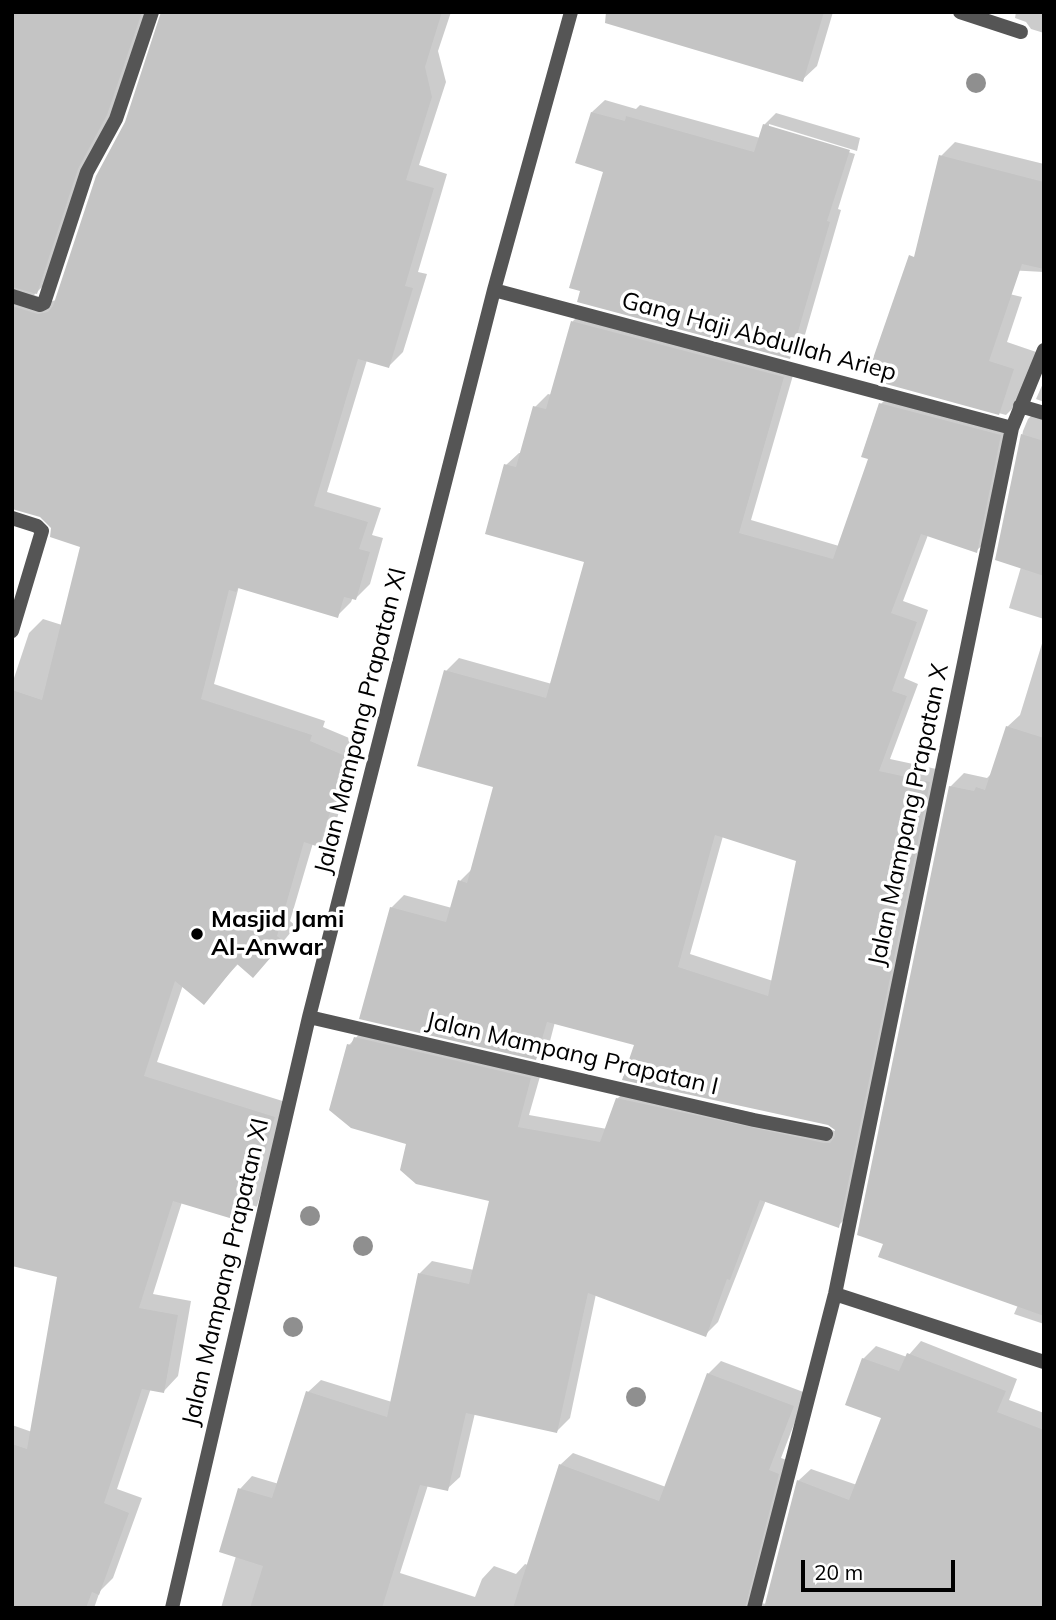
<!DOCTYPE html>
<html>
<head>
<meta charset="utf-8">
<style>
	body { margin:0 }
	#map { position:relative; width:1056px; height:1620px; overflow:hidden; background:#fff; font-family:Mulish,sans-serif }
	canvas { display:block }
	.frame { position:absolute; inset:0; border:14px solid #000; pointer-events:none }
	.scale { position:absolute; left:801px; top:1560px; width:154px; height:32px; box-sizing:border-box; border:4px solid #000; border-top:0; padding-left:9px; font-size:21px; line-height:24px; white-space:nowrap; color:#000; -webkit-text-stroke:5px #fff; paint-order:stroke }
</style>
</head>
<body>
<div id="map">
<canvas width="1056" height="1620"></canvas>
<div class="frame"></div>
<div class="scale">20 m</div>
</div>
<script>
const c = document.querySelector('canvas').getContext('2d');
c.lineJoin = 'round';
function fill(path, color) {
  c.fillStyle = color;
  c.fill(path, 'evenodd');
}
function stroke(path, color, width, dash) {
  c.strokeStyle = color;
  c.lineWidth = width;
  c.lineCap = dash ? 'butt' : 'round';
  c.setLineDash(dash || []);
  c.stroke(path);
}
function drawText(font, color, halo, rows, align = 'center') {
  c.font = font + ' Mulish,sans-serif';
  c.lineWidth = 7;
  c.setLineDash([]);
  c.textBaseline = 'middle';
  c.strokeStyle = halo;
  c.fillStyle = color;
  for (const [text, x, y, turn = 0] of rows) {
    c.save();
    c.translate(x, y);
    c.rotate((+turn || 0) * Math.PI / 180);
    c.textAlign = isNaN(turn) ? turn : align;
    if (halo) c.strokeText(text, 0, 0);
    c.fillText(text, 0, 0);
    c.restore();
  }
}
fill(new Path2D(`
	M 12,12 L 150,12 L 51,278 L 34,295 L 52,301 L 57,300 L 127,123 L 162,12 L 451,12 L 438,51 L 446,82 L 419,165 L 447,174 L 418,272 L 427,274 L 403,352 L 389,366 L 367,360 L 327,492 L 381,508 L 372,535 L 383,538 L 370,584 L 356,598 L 353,597 L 351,602 L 337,616 L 239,586 L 214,684 L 325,721 L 323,727 L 361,743 L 333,831 L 318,845 L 313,843 L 290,921 L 296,926 L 267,961 L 239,963 L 203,1002 L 183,985 L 157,1062 L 289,1103 L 257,1206 L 243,1220 L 182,1202 L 153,1294 L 191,1301 L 178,1376 L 164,1391 L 151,1388 L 117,1489 L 142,1498 L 113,1578 L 100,1591 L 94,1608 L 12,1608 L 12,1425 L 32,1432 L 59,1275 L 12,1264 L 12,684 L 29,633 L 43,619 L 62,625 L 82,546 L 53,528 L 12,486 Z
	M 649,12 L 833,12 L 817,66 L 802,80 Z
	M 1016,12 L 1044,12 L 1044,33 L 1031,29 L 1026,22 L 1015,18 Z
	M 605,100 L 636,109 L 640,105 L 760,138 L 764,125 L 776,113 L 860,138 L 857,151 L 769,124 L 769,128 L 855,154 L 838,209 L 841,210 L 802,345 L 790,357 L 605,171 L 592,112 Z
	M 955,142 L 1044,164 L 1044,272 L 914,265 L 941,156 Z
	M 917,272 L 1022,297 L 1007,342 L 1042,354 L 1025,396 L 1006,415 L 888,383 Z
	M 585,309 L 796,365 L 751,520 L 839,546 L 870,458 L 881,404 L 893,391 L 1012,423 L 989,539 L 976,551 L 928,535 L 903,601 L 928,610 L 904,678 L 918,684 L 890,759 L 941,770 L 851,1213 L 838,1226 L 766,1200 L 718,1322 L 705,1335 L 596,1294 L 570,1418 L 557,1431 L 475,1413 L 460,1477 L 447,1489 L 428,1485 L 400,1573 L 475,1597 L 482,1579 L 494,1566 L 516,1574 L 525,1564 L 528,1565 L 560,1465 L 573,1453 L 666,1487 L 708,1374 L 721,1361 L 806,1393 L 781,1458 L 790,1461 L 760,1603 L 767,1604 L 798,1481 L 811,1469 L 857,1485 L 884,1417 L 863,1359 L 876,1346 L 907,1357 L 921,1341 L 1017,1379 L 1009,1400 L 1044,1413 L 1044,1608 L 221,1608 L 236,1556 L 240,1489 L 252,1476 L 279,1484 L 308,1392 L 321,1380 L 392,1402 L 420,1273 L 432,1261 L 474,1270 L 491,1200 L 409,1143 L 349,1045 L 368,1025 L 543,1066 L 529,1115 L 607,1129 L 617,1099 L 630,1086 L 836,1131 L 834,1126 L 636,1044 L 555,1022 L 549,1045 L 536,1058 L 391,908 L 404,895 L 452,908 L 460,881 L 473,868 L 495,786 L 446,671 L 459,658 L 552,684 L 586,561 L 506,465 L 519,453 L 521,453 L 535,407 L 548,394 L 552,395 L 573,321 ZM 723,836 L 798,860 L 773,981 L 690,954 Z
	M 1044,381 L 1044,402 L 1036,399 Z
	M 1042,405 L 1044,405 L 1044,619 L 1009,608 L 1021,567 L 997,558 L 1023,431 L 1028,419 Z
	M 1044,637 L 1044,1324 L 1014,1314 L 1018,1305 L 885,1243 L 950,787 L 964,773 L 987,778 L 992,773 L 1007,727 L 1020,715 Z`), '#0003');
fill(new Path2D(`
	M 12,12 L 142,12 L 107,115 L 78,169 L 37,294 L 12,287 Z
	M 161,12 L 442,12 L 425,67 L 432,97 L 406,180 L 434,188 L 405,286 L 413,288 L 389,368 L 358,359 L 314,506 L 368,522 L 359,549 L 370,552 L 356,600 L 344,597 L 338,618 L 238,588 L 236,592 L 229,590 L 201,699 L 312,735 L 310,741 L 348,757 L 319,847 L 304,842 L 277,936 L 284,942 L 253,978 L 237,964 L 204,1005 L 175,981 L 144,1076 L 275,1117 L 243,1222 L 173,1201 L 139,1308 L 178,1315 L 164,1393 L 142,1389 L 104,1503 L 129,1513 L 99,1595 L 92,1592 L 86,1608 L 12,1608 L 12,1444 L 27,1449 L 57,1277 L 12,1266 L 12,690 L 42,700 L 80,547 L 50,537 L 51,528 L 40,517 L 12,509 L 12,306 L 38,314 L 48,312 L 53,306 L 96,176 L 125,122 Z
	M 606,12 L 824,12 L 803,82 L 605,23 Z
	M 591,112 L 625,121 L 626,116 L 754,152 L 763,124 L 850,150 L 827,221 L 830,222 L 790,359 L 577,302 L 580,291 L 569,288 L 603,172 L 575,163 Z
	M 939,155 L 1044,182 L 1044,269 L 1022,264 L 989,361 L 1014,369 L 999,415 L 886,384 L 888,376 L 869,370 L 909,255 L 914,257 Z
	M 571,321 L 784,377 L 739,533 L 833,559 L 868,459 L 861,457 L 879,403 L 1001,435 L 977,553 L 921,534 L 891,613 L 917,622 L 892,691 L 907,696 L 879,771 L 930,782 L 839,1228 L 760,1200 L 730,1280 L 727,1279 L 706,1337 L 588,1293 L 557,1433 L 466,1413 L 448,1491 L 420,1485 L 382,1608 L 250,1608 L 263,1566 L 219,1552 L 238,1488 L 272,1498 L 306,1391 L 387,1417 L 418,1273 L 469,1284 L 489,1201 L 416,1184 L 400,1170 L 406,1144 L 351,1128 L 329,1110 L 347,1044 L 351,1045 L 354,1037 L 531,1078 L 518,1127 L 600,1142 L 616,1098 L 824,1143 L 830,1143 L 835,1136 L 835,1130 L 828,1125 L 622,1080 L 634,1045 L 547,1022 L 536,1060 L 359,1019 L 390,907 L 446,922 L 458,880 L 467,883 L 493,787 L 417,766 L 444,670 L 546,698 L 584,562 L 485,534 L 504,464 L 516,467 L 533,406 L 546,409 ZM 715,835 L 796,861 L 768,996 L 678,967 Z
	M 1021,434 L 1044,441 L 1044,576 L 995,560 Z
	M 1006,726 L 1044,738 L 1044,1316 L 878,1257 L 883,1244 L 857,1235 L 949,786 L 974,791 L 976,787 L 985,790 Z
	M 907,1353 L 1006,1391 L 997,1412 L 1044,1430 L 1044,1608 L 764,1608 L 797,1480 L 849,1500 L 881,1418 L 845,1405 L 862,1358 L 899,1371 Z
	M 707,1373 L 794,1406 L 769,1470 L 779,1474 L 745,1608 L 513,1608 L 559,1464 L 659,1501 Z`), '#c4c4c4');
stroke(new Path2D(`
	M 960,12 L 1021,32
	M 494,290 L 1012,428
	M 12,296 L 40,305 L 44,303 L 87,172 L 116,119 L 152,12
	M 1020,406 L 1044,413
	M 12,518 L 37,526 L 42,531 L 12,631
	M 309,1017 L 754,1120 L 826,1134
	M 835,1294 L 1044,1362
	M 172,1608 L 309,1017 L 494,290 L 571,12
	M 754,1608 L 835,1294 L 1012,428 L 1044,350`), '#555', 14);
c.fillStyle = '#8f8f8f';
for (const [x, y] of [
	[976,83],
	[310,1216],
	[363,1246],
	[293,1327],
	[636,1397]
]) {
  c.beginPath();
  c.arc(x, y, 10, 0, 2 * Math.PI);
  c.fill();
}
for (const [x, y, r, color] of [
	[197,934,7,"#000"]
]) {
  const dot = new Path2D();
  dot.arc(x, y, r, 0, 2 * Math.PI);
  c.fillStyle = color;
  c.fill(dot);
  stroke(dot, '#fff', 2.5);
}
drawText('24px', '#000', '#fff', [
	["Gang Haji Abdullah Ariep",759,337,15],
	["Jalan Mampang Prapatan XI",361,721,-76],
	["Jalan Mampang Prapatan X",909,815,-78],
	["Jalan Mampang Prapatan I",572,1054,13],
	["Jalan Mampang Prapatan XI",226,1272,-77]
]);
drawText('bold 24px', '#000', '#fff', [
	["Masjid Jami",211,920],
	["Al-Anwar",211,948]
], 'left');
</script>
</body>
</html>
